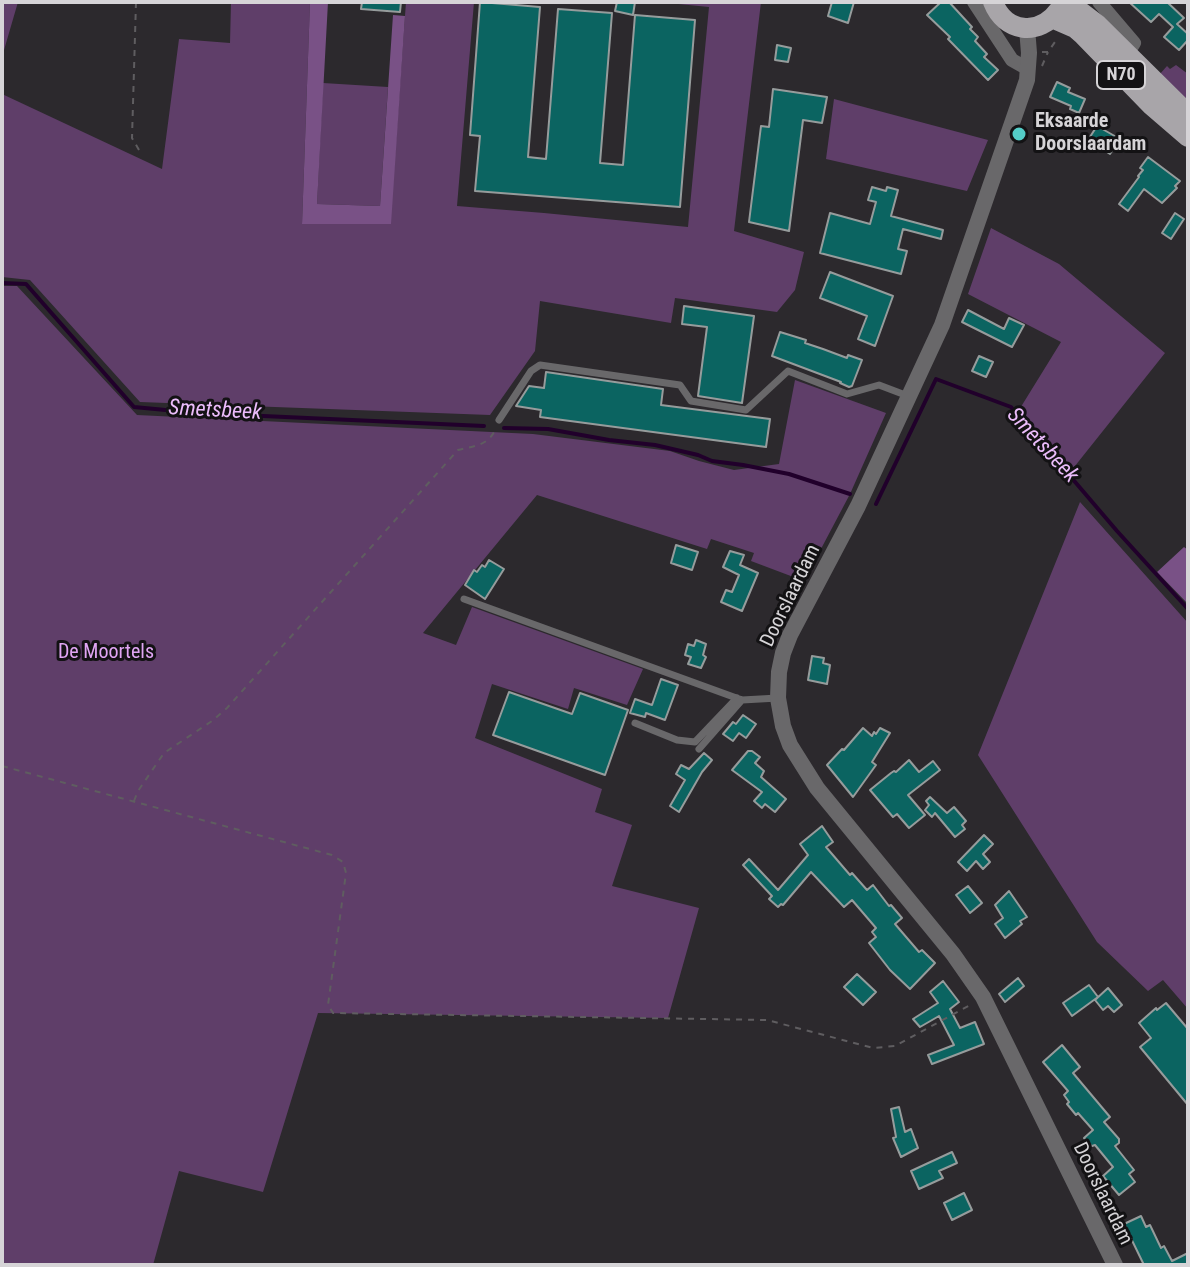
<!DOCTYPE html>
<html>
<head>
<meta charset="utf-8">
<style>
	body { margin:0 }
	#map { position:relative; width:1190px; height:1267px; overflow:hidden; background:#2c292d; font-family:"Roboto Condensed",sans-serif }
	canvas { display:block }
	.frame { position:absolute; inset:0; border:4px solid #d6d4d7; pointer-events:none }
</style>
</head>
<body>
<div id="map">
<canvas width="1190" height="1267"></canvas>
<div class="frame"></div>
</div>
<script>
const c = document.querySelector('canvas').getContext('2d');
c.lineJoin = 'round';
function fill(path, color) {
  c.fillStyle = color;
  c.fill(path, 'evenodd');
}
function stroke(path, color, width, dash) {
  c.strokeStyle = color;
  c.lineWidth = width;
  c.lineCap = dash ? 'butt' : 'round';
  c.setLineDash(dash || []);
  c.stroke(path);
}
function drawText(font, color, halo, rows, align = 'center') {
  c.font = font + ' "Roboto Condensed",sans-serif';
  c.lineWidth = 6;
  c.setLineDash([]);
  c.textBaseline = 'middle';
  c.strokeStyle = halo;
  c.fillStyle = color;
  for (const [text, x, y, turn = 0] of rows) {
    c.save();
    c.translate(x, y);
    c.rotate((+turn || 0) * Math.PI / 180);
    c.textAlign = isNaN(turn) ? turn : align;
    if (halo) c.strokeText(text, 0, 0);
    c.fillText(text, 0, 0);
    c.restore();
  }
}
fill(new Path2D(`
	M 2,2 L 18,2 L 2,57 Z
	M 231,2 L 310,2 L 302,224 L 390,224 L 406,2 L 474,2 L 457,206 L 544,213 L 688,227 L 709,7 L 658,2 L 761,2 L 734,231 L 804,252 L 795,290 L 777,312 L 675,298 L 671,323 L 540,301 L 535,351 L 490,415 L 140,402 L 30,280 L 2,277 L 2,94 L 162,169 L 179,39 L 230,43 Z
	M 1176,65 L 1188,74 L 1188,101 L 1159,75 L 1167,66 L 1170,69 Z
	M 323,83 L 388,87 L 380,206 L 317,204 Z
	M 834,99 L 988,140 L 967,191 L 826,159 Z
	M 991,228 L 1059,264 L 1165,353 L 1071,471 L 1019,410 L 1061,342 L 968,294 Z
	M 2,286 L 17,286 L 137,415 L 533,434 L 670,451 L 699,461 L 734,470 L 779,464 L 795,380 L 886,413 L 850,494 L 804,581 L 751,561 L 754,553 L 711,539 L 707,549 L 537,495 L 423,633 L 456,645 L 472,607 L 643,669 L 627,705 L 574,688 L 568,709 L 492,684 L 475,738 L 602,789 L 595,812 L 632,825 L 612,886 L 699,908 L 668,1018 L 318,1013 L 263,1192 L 179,1171 L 153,1265 L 2,1265 Z
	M 1080,502 L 1188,623 L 1188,1009 L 1163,980 L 1148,991 L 1097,942 L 978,755 Z`), '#5f3e69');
fill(new Path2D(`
	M 310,2 L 328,2 L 317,204 L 380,206 L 393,15 L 405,16 L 391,224 L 302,224 Z
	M 1184,547 L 1188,550 L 1188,604 L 1157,572 Z`), '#795186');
stroke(new Path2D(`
	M 2,283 L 26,284 L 134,407 L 197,413 L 484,426
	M 504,428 L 548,429 L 609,440 L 655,445 L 698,455 L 712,461 L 743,465 L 789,474 L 850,494
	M 876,504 L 936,379 L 1011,407 L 1117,531 L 1188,609`), '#21002b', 4);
const building = new Path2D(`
	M 362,2 L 401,2 L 400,12 L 361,9 Z
	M 480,2 L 540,7 L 528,157 L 546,159 L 558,9 L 612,13 L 600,163 L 623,165 L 635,15 L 695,20 L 680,207 L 475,191 L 480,136 L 470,135 Z
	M 617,2 L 635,2 L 633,15 L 615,11 Z
	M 832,2 L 854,2 L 848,23 L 828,16 Z
	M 941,2 L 949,2 L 972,27 L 970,29 L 978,37 L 975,41 L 987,54 L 984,57 L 998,70 L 988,80 L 948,39 L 950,37 L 927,15 Z
	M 1129,2 L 1167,2 L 1184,18 L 1177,24 L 1188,34 L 1188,40 L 1179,50 L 1164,37 L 1173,27 L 1159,14 L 1151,22 Z
	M 777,45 L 791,48 L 788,62 L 775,60 Z
	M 1057,82 L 1070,88 L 1068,92 L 1085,99 L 1079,113 L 1070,109 L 1071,106 L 1050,97 Z
	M 773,89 L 827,97 L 822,123 L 803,120 L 789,231 L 749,222 L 761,126 L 769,127 Z
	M 1097,126 L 1120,139 L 1110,154 L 1088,140 Z
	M 1148,157 L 1180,181 L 1175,186 L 1177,188 L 1162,203 L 1144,189 L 1128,211 L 1119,204 L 1139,177 L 1138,176 L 1143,170 L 1140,168 Z
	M 872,187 L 886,191 L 887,187 L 898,190 L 891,216 L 943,230 L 941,239 L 903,229 L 898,249 L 907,251 L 901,274 L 820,253 L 830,213 L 870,224 L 876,202 L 868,200 Z
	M 1175,213 L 1184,219 L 1171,239 L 1162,233 Z
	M 830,272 L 893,296 L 875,346 L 858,339 L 867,316 L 820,298 Z
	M 684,306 L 754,316 L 742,403 L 698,396 L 707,327 L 682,324 Z
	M 968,310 L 1004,329 L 1009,318 L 1024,325 L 1012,347 L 962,322 Z
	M 780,332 L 806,340 L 805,343 L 823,349 L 847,358 L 848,355 L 862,360 L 852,386 L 849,387 L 840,383 L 841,382 L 772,356 Z
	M 979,356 L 993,362 L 986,377 L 972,371 Z
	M 546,372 L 663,389 L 661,405 L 770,419 L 766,447 L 540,417 L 541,410 L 516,406 L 529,386 L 544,388 Z
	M 676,545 L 698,552 L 692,570 L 671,563 Z
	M 730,551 L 744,555 L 740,565 L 758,573 L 742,611 L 721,602 L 726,590 L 732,592 L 739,575 L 723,567 Z
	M 489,560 L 504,569 L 485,599 L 465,585 L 474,570 L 477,572 L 482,565 L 485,567 Z
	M 696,640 L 706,644 L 703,655 L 706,657 L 701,668 L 688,664 L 691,657 L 685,655 L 688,644 L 694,646 Z
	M 812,656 L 824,658 L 823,663 L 830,665 L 827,684 L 808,680 Z
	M 661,679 L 678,685 L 665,720 L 646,713 L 645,717 L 630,713 L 635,699 L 652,705 Z
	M 509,692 L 572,714 L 580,693 L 628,710 L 605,775 L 493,735 Z
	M 743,715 L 756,724 L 746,738 L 739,733 L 733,741 L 723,734 L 733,722 L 736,724 Z
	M 863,728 L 872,736 L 874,732 L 876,734 L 880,728 L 890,733 L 872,762 L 876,765 L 853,797 L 827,765 L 842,749 L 844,750 Z
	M 748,751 L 752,751 L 760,757 L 755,763 L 764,771 L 761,777 L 786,799 L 775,812 L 765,804 L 762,808 L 754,801 L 762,792 L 732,770 Z
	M 704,753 L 712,760 L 702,772 L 679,812 L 670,806 L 685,780 L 676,774 L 681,765 L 689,769 Z
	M 909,760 L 919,772 L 933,761 L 940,770 L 908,795 L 925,815 L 909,828 L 897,814 L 893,817 L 870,790 L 891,773 L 894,771 L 896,772 Z
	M 930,797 L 947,813 L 954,807 L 966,821 L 962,825 L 965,829 L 955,837 L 935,813 L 932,817 L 925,810 L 929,805 L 926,801 Z
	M 822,826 L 833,842 L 826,847 L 850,875 L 852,873 L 867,890 L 873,885 L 889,906 L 891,905 L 902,918 L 895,924 L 919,952 L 922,950 L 935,963 L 910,989 L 890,970 L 869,943 L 876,937 L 872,932 L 876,928 L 852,900 L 844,907 L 811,872 L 783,905 L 781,904 L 778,907 L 769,899 L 772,896 L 743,865 L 749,859 L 778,890 L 808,855 L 800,844 Z
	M 984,835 L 993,844 L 983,854 L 990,862 L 983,869 L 976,861 L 967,871 L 958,862 Z
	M 968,886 L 982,903 L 970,913 L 956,895 Z
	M 1009,891 L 1027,917 L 1020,921 L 1022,924 L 1005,938 L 995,924 L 1003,918 L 995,905 Z
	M 857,974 L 876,992 L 863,1005 L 844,987 Z
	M 1018,978 L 1024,986 L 1005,1002 L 999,994 Z
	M 943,981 L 959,1002 L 950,1009 L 960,1028 L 975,1022 L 984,1044 L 932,1064 L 928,1055 L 954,1045 L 939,1016 L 920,1027 L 913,1019 L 938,1003 L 930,992 Z
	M 1089,985 L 1098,997 L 1072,1016 L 1063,1003 Z
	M 1108,988 L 1122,1005 L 1114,1012 L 1108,1006 L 1103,1010 L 1095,1000 Z
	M 1166,1003 L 1188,1029 L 1188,1105 L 1140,1047 L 1151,1038 L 1139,1023 L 1156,1008 L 1157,1010 Z
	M 1062,1045 L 1080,1067 L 1073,1073 L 1110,1117 L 1104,1122 L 1119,1139 L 1119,1143 L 1115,1146 L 1134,1170 L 1129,1174 L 1135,1182 L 1119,1195 L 1103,1176 L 1113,1167 L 1095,1145 L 1092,1146 L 1089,1144 L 1084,1138 L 1093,1130 L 1078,1113 L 1076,1115 L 1067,1104 L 1069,1102 L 1064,1095 L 1068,1091 L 1043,1062 Z
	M 899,1107 L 905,1132 L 911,1129 L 918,1148 L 901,1157 L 893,1138 L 896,1137 L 891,1109 Z
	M 952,1152 L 957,1163 L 939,1171 L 943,1178 L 919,1189 L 911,1171 Z
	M 964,1193 L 972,1210 L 952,1220 L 944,1203 Z
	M 1141,1216 L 1146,1227 L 1150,1225 L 1161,1248 L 1164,1246 L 1172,1261 L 1188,1253 L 1188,1265 L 1144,1265 L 1124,1224 Z`);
fill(building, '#0b6461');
stroke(building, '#969c9c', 2);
stroke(new Path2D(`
	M 136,2 L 132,138 L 139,150
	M 1042,52 L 1048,52 L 1057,39
	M 1042,66 L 1048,52
	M 2,766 L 332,855 L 343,862 L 346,873 L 328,1005 L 333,1013 L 767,1020 L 873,1048 L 895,1046 L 972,1004
	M 134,801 L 138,791 L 164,753 L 212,721 L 227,708 L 458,450 C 473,446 488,446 495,430`), '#5f5d60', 2, [6, 6]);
stroke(new Path2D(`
	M 499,420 L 531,371 L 540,365 L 680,385 L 691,401 L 746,410 L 788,371 L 847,394 L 879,385 L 908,396
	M 464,599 L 742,700 L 778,698
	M 635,723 L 677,740 L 695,742 L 737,698
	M 699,749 L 742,700`), '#69686a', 7);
stroke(new Path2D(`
	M 974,2 L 1012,60 L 1028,69
	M 1099,2 L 1134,43 L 1131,48 L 1121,57`), '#69686a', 14);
stroke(new Path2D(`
	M 1027,28 L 1029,53 L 1027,80 L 942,325 L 858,506 L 790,635 L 783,653 L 779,672 L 778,698 L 783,726 L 790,745 L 817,788 L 953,954 L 983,997 L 1115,1265`), '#69686a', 16);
stroke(new Path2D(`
	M 993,2 C 1005,33 1039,37 1059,10
	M 1068,2 L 1098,25 L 1188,114
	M 1052,18 L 1075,28 L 1083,35 L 1152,106 L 1188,137`), '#a8a5a9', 20);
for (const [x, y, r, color] of [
	[1019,134,8,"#54cdc8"]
]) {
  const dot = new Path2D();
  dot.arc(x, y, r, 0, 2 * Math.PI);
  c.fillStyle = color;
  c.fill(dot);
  stroke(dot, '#131214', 3);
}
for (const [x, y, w] of [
	[1121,75,48]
]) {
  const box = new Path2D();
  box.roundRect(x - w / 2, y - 14, w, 28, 6);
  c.fillStyle = '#131214';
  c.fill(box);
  stroke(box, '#d6d4d7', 2);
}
drawText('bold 18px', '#d6d4d7', null, [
	["N70",1121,75]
]);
drawText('bold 20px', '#d6d4d7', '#131214', [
	["Eksaarde",1035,122],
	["Doorslaardam",1035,145]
], 'left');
drawText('20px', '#d6d4d7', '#131214', [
	["Doorslaardam",791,596,-64],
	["Doorslaardam",1102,1194,64]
]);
drawText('20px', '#e0a5f3', '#131214', [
	["De Moortels",106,653]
]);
drawText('italic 22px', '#ebbcfb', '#131214', [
	["Smetsbeek",215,411,3],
	["Smetsbeek",1042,446,47]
]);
</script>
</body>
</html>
